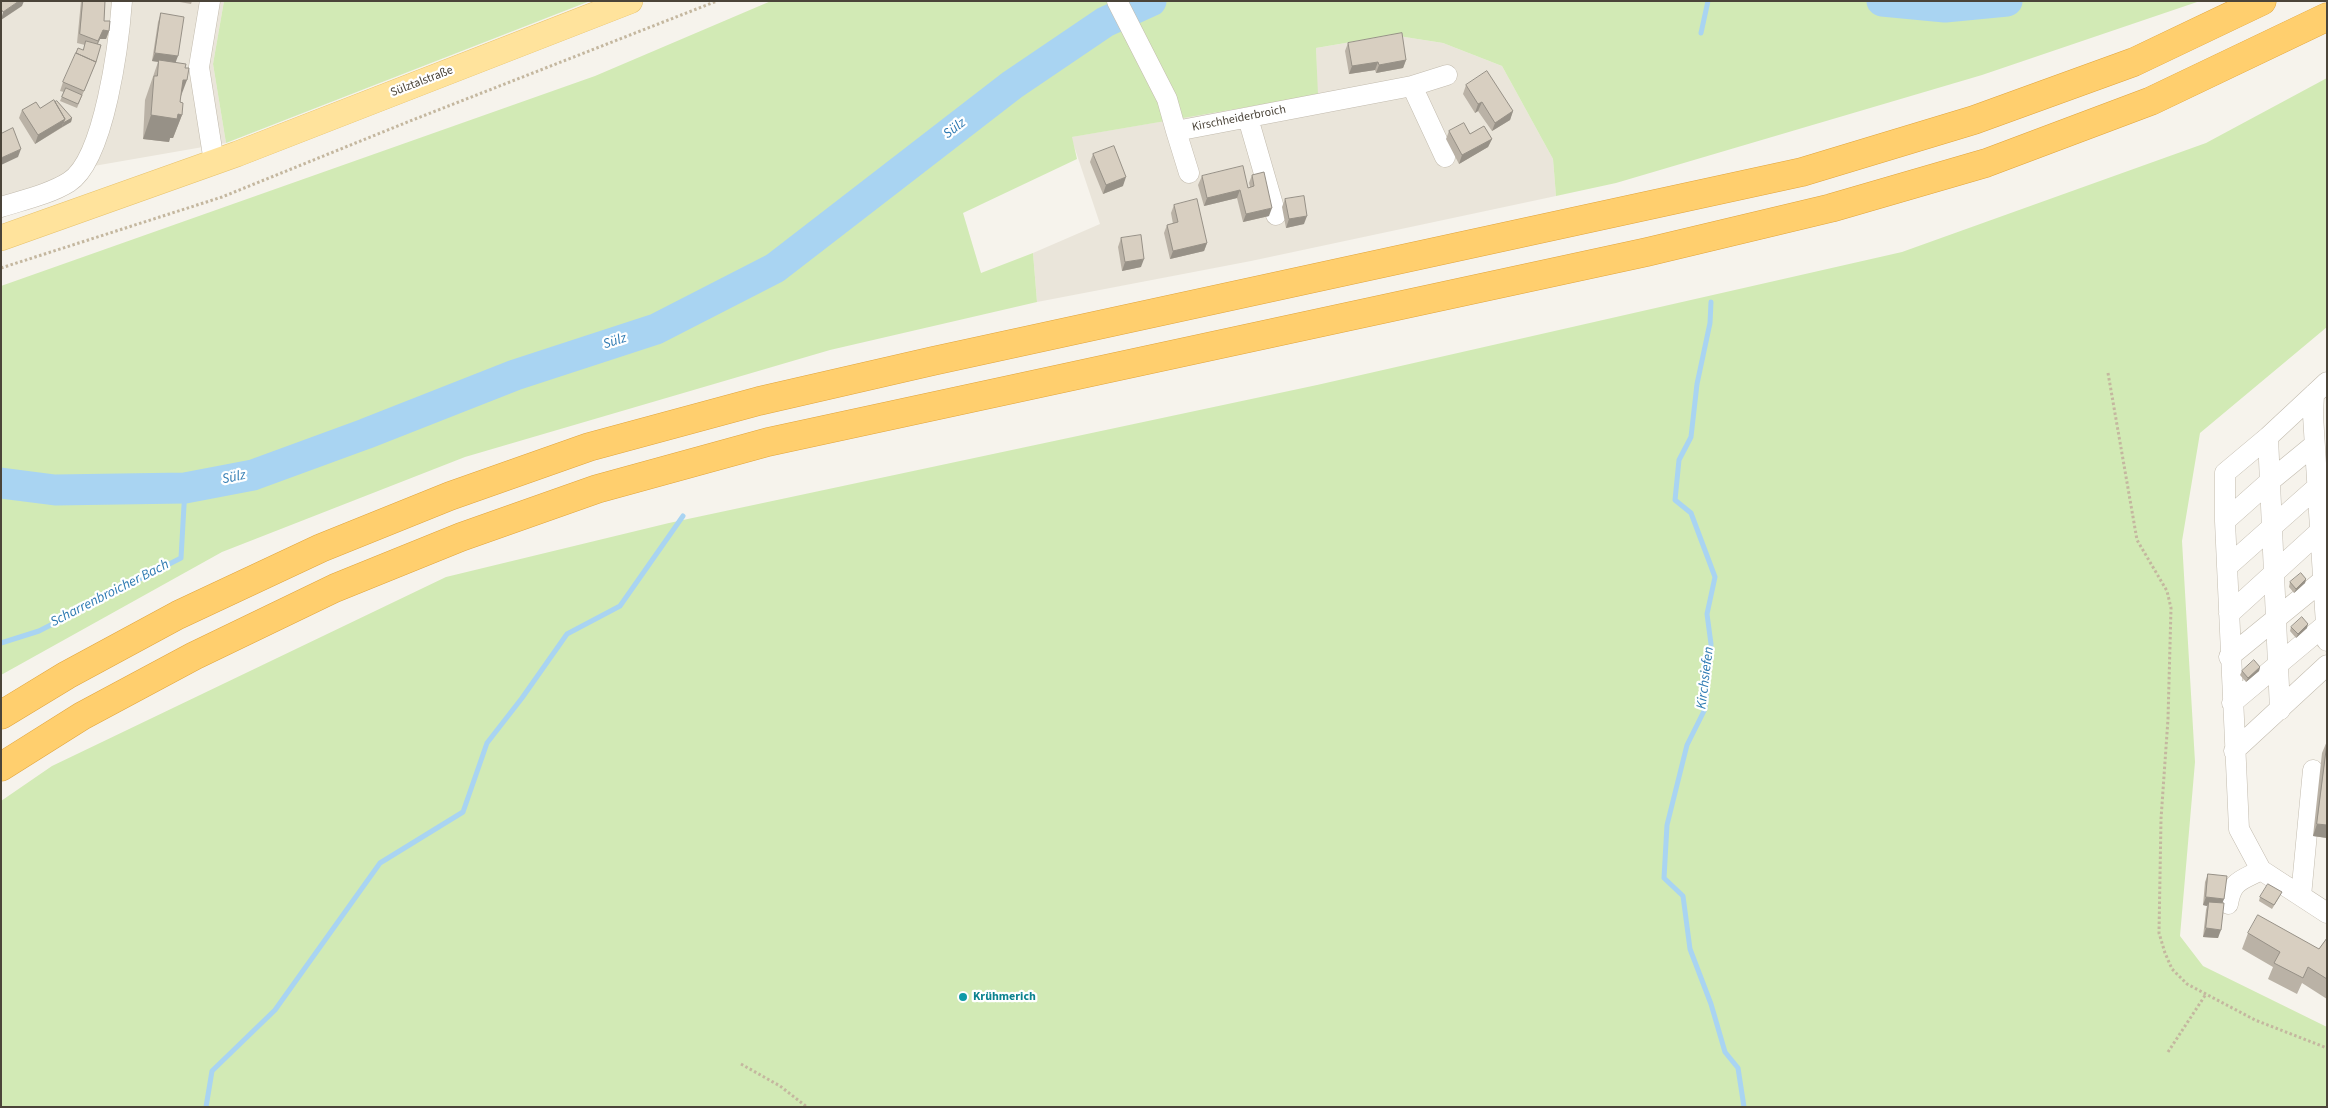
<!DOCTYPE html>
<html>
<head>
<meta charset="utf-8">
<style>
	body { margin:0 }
	#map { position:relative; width:2328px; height:1108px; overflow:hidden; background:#f6f3ec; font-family:"Source Sans 3",sans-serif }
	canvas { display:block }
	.frame { position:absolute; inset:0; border:2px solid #4b4439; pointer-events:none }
</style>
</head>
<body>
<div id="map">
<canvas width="2328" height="1108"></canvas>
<div class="frame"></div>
</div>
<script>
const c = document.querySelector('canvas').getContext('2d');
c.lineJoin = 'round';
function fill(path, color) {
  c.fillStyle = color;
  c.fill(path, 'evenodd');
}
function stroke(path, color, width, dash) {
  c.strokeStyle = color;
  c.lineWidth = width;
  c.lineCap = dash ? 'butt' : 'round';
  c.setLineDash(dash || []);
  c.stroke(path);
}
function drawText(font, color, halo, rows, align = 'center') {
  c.font = font + ' "Source Sans 3",sans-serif';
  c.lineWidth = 4.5;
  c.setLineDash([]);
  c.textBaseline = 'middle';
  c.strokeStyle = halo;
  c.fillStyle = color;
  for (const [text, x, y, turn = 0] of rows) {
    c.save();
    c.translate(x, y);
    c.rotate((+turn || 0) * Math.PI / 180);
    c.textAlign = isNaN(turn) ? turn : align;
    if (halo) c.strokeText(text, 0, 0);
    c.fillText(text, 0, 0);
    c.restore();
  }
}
fill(new Path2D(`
	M 1,1 L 224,1 L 213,64 L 226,143 L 88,167 L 1,199 Z
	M 1392,35 L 1443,43 L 1502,66 L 1553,159 L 1556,196 L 1251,261 L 1037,302 L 1033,253 L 1100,224 L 1071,137 L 1317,95 L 1316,48 Z`), '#eae5da');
fill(new Path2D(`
	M 224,1 L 590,1 L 226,143 L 213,64 Z
	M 771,1 L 2200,1 L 1982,75 L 1616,183 L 1556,196 L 1553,159 L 1502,66 L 1443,43 L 1392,35 L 1316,48 L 1318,95 L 1072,137 L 1077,159 L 963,213 L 981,273 L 1033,253 L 1037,302 L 830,350 L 465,457 L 222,552 L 1,675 L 1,286 L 595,76 Z
	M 2327,78 L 2327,327 L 2200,433 L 2182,541 L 2195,762 L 2180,936 L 2203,966 L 2327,1027 L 2327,1107 L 1,1107 L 1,801 L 52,766 L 446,577 L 669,523 L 1317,385 L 1902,252 L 2206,143 Z`), '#d2eab5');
stroke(new Path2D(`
	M 1701,33 L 1708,1
	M 1711,302 L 1710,323 L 1697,384 L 1691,437 L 1679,460 L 1675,500 L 1691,513 L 1715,577 L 1707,614 L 1711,644 L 1705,709 L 1687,745 L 1667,825 L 1664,878 L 1683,896 L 1690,949 L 1711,1004 L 1725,1052 L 1738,1068 L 1744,1107
	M 1,643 L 39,631 L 181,558 L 185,488
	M 206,1107 L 212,1071 L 275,1010 L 380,863 L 463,812 L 487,743 L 522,698 L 567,634 L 620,606 L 683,516`), '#a9d4f2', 5);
stroke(new Path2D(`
	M 1882,1 L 1945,7 L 2007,1
	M 1,483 L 55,490 L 185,488 L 253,475 L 365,434 L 515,375 L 656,329 L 775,268 L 1012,85 L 1105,22 L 1151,1`), '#a9d4f2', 31);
const minor = new Path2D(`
	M 210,1 L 199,67 L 214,162
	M 1117,1 L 1167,99 L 1176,131 L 1412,86 L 1447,75
	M 1412,86 L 1445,157
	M 1248,118 L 1276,215
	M 1176,131 L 1189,173
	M 1,207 C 23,200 50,194 69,182 C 105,159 119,41 122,1
	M 2327,382 L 2268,437 L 2225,473 L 2225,521 L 2239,829 L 2261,870 L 2327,913
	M 2314,394 L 2313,415 L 2327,641
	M 2268,437 L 2280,710
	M 2225,521 L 2270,481 L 2314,445
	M 2227,567 L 2317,487
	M 2229,614 L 2319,532
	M 2229,657 L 2322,581
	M 2232,703 L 2324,626
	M 2234,751 L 2327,665
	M 2301,896 L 2313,770
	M 2228,904 C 2232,880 2241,881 2261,870`);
const major = new Path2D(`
	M 1,238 L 237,154 L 630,1`);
const highway = new Path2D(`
	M 1,715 L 67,675 L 178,615 L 321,548 L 450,496 L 589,447 L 759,401 L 933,361 L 1802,172 L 1974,120 L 2134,62 L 2262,1
	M 1,767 L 82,716 L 194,656 L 335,588 L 461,537 L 597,489 L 768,442 L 1647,252 L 1831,208 L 1986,163 L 2151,101 L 2327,17`);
stroke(minor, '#c2bbae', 21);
stroke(major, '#e6c16a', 26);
stroke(highway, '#e0a43c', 29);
stroke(new Path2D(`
	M 1,268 L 222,197 L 410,121 L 717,1
	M 2108,373 L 2137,540 L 2167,591 L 2171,608 L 2168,719 L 2161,819 L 2159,933 L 2165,953 L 2172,969 L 2187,984 L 2255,1020 L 2327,1048
	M 2168,1052 L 2206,994
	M 741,1064 L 780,1086 L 807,1107`), '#c4b79f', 3, [2.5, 2.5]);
stroke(minor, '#fff', 20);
stroke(major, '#ffe39c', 25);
stroke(highway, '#ffcf6e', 28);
fill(new Path2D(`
	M 81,1 L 105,1 L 104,21 L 109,31 L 106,39 L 100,39 L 98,44 L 96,62 L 77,108 L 60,101 L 64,92 L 60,91 L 63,82 L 83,50 L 85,45 L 77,43 Z
	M 174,1 L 192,1 L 191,4 Z
	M 161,13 L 176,62 L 182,115 L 173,138 L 170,138 L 169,142 L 143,139 L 145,100 L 158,62 L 152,61 L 158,22 Z
	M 1348,43 L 1406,60 L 1403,68 L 1376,73 L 1375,70 L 1349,74 L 1345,51 Z
	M 1466,85 L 1513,111 L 1510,120 L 1492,131 L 1478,111 L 1475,113 L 1463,94 Z
	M 55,102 L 72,118 L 71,122 L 35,144 L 19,118 L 22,110 L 40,108 Z
	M 1449,131 L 1470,134 L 1492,139 L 1488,147 L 1459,164 L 1446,139 Z
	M 1093,154 L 1123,186 L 1103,194 L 1090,162 Z
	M 1252,175 L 1269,216 L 1243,222 L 1237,198 L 1204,206 L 1198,185 L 1202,176 L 1248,188 L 1250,187 L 1249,183 Z
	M 1285,199 L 1304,224 L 1286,228 L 1282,207 Z
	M 1174,205 L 1207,243 L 1204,251 L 1170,259 L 1164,233 L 1167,225 L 1173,224 L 1171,213 Z
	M 1121,238 L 1141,267 L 1122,271 L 1118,247 Z
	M 2306,579 L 2305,583 L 2294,593 L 2289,587 L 2290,582 Z
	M 2291,627 L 2307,628 L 2296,638 L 2290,631 Z
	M 2260,667 L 2259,671 L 2246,682 L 2240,675 L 2242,671 Z
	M 2327,741 L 2327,838 L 2313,836 L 2322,753 Z
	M 2208,874 L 2223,903 L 2218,938 L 2203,937 L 2206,910 L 2207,906 L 2203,905 L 2205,882 Z
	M 2280,896 L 2272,909 L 2259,901 L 2260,897 Z
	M 2248,933 L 2319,949 L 2327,938 L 2327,999 L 2302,983 L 2297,994 L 2268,979 L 2273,967 L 2242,949 Z`), '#bab2a6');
fill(new Path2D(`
	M 19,1 L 24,1 L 22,6 L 1,20 L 3,12 Z
	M 103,30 L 109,31 L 106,39 L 100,39 L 95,49 L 98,41 Z
	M 155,53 L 178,56 L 175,64 L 152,61 Z
	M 1406,60 L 1403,68 L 1376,73 L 1379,65 Z
	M 1378,62 L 1375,70 L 1349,74 L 1352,66 Z
	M 183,80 L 187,80 L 178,104 Z
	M 1482,102 L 1478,111 L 1475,113 L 1478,104 Z
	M 1513,111 L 1510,120 L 1492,131 L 1495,123 Z
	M 178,114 L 182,115 L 173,138 L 170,138 L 169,142 L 143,139 L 151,115 Z
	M 72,118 L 71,122 L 62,127 L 63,123 Z
	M 65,119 L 62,127 L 35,144 L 38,135 Z
	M 1492,139 L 1488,147 L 1459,164 L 1462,155 Z
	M 21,149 L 18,157 L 1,165 L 1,158 Z
	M 1126,177 L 1123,186 L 1103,194 L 1106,185 Z
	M 1240,190 L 1237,198 L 1204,206 L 1207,198 Z
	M 1272,208 L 1269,216 L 1243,222 L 1246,214 Z
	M 1307,216 L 1304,224 L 1286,228 L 1289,219 Z
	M 1207,243 L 1204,251 L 1170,259 L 1173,251 Z
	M 1144,259 L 1141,267 L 1122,271 L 1125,262 Z
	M 2306,579 L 2305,583 L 2294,593 L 2296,589 Z
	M 2308,624 L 2307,628 L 2296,638 L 2298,634 Z
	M 2260,667 L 2259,671 L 2246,682 L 2248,678 Z
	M 2317,824 L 2327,825 L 2327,838 L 2313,836 Z
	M 2206,897 L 2224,899 L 2221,907 L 2209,902 L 2207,906 L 2203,905 Z
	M 2206,928 L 2221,930 L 2218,938 L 2203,937 Z`), '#979187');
const building = new Path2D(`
	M 1,1 L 19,1 L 3,12 L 1,9 Z
	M 83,1 L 105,1 L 104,21 L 110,21 L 109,31 L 103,30 L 98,41 L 80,34 Z
	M 161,13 L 184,17 L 178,56 L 155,53 Z
	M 1402,33 L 1406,60 L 1379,65 L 1378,62 L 1352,66 L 1348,43 Z
	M 86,41 L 101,45 L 96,62 L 76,53 L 78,48 L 83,50 Z
	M 76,53 L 96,62 L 84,91 L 63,82 Z
	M 159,60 L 186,64 L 185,68 L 189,68 L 187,80 L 183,80 L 180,102 L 183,103 L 182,115 L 178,114 L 177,119 L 151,115 L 154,76 L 157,76 Z
	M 1487,71 L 1513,111 L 1495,123 L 1482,102 L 1478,104 L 1466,85 Z
	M 66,88 L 82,95 L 78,104 L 62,97 Z
	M 54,100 L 65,119 L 38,135 L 22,110 L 36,102 L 40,108 Z
	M 57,101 L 72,118 L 63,123 L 65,119 L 55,102 Z
	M 1464,123 L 1470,134 L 1484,126 L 1492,139 L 1462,155 L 1449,131 Z
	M 13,128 L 21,149 L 1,158 L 1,134 Z
	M 1114,146 L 1126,177 L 1106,185 L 1093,154 Z
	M 1243,166 L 1248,188 L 1254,186 L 1252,175 L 1264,172 L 1272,208 L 1246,214 L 1240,190 L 1207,198 L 1202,176 Z
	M 1304,196 L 1307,216 L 1289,219 L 1285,199 Z
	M 1197,199 L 1207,243 L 1173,251 L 1167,225 L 1178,222 L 1174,205 Z
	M 1141,235 L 1144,259 L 1125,262 L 1121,238 Z
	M 2301,573 L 2306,579 L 2296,589 L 2290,582 Z
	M 2302,617 L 2308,624 L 2298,634 L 2291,627 Z
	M 2254,660 L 2260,667 L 2248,678 L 2242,671 Z
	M 2327,743 L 2327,825 L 2317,824 Z
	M 2208,874 L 2227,876 L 2224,899 L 2206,897 Z
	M 2268,884 L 2282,892 L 2274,905 L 2260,897 Z
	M 2209,902 L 2224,903 L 2221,930 L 2206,928 Z
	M 2258,915 L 2319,949 L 2327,938 L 2327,979 L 2308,967 L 2303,978 L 2274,963 L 2280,952 L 2248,933 Z`);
fill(building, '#d8cfc1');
stroke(building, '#979187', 1);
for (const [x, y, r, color] of [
	[963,997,5,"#0f9aa8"]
]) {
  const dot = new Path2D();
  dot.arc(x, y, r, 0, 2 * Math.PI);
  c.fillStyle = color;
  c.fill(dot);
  stroke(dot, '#fff', 2);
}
drawText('12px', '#4b4439', '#fff', [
	["Sülztalstraße",422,82,-21],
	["Kirschheiderbroich",1239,119,-11]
]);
drawText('bold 12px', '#0d838f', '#fff', [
	["Krühmerich",973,997]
], 'left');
drawText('italic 14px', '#2e7ab2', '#fff', [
	["Sülz",955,129,-38],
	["Sülz",615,342,-18],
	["Sülz",234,478,-11],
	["Scharrenbroicher Bach",110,594,-27],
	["Kirchsiefen",1706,678,-83]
]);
</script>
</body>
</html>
